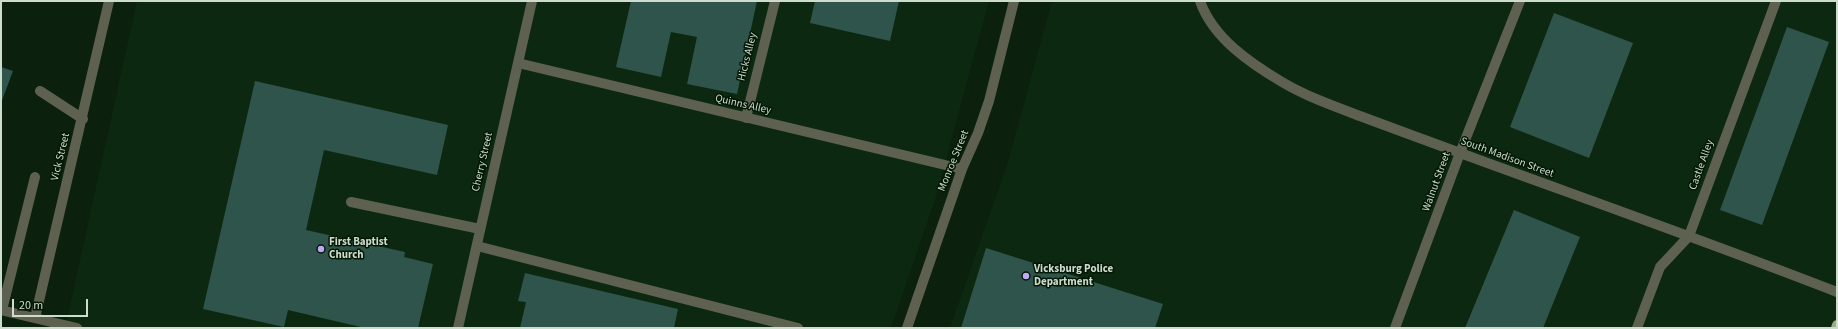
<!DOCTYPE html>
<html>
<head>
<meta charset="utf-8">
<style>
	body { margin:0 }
	#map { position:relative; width:1838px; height:329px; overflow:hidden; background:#0b200d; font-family:"Source Sans 3",sans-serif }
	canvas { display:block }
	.frame { position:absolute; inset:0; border:2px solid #cedcce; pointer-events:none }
	.scale { position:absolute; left:12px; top:299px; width:76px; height:18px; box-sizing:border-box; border:2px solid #cedcce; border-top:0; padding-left:5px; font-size:12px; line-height:14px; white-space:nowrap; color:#cedcce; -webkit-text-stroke:3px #031705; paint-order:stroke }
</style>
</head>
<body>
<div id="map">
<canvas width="1838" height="329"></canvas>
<div class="frame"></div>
<div class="scale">20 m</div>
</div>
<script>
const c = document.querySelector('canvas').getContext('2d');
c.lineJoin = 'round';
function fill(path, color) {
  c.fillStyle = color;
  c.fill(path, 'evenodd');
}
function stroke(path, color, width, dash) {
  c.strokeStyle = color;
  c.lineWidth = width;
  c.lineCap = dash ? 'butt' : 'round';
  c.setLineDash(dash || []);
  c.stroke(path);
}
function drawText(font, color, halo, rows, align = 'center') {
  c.font = font + ' "Source Sans 3",sans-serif';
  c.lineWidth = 3;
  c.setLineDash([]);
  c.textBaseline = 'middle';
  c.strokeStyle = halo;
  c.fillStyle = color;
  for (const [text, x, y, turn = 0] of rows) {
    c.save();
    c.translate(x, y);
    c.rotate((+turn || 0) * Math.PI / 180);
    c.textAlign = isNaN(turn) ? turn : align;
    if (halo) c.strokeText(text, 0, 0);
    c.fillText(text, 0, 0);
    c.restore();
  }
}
fill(new Path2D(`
	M 137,1 L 989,1 L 935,200 L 891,328 L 65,328 Z
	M 1052,1 L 1837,1 L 1837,328 L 950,328 L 1008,162 Z`), '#0d2810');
fill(new Path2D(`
	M 631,1 L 757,1 L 737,94 L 687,84 L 697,37 L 671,32 L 661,77 L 616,67 Z
	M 815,1 L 899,1 L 890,41 L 810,23 Z
	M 1554,13 L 1633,43 L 1589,158 L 1510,127 Z
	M 1787,27 L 1829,42 L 1762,225 L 1720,210 Z
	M 1,67 L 13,71 L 1,103 Z
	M 255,81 L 448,125 L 437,175 L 324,150 L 306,230 L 405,252 L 404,257 L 433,264 L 418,328 L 365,328 L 288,310 L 284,327 L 203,309 Z
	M 1514,210 L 1580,237 L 1543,328 L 1465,328 Z
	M 986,248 L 1163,304 L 1155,328 L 961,328 Z
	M 525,273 L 678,309 L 674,328 L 520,328 L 526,302 L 518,301 Z`), '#2f544b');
stroke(new Path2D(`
	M 1200,1 C 1213,38 1250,63 1282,82 C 1309,98 1339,108 1368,119 C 1406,133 1443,147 1482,161 C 1600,204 1719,246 1837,292
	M 518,63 L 962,169
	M 40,91 L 83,119
	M 746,118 L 775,1
	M 351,202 L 480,229
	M 477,246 L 798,328
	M 1,310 L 77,328
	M 2,310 L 35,177
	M 35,318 L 109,1
	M 458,328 L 532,1
	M 907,328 L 962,169 L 978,133 L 989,101 L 1014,1
	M 1395,328 L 1460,153 L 1520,1
	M 1637,328 L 1660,267 L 1689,236 L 1776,1`), '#5e614f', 10);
stroke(new Path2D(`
	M 1836,328 L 1837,325`), '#a3a983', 10);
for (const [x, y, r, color] of [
	[321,249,4,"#c0a8f4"],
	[1026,276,4,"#c0a8f4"]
]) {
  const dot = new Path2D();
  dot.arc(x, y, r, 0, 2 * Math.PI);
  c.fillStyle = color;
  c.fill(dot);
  stroke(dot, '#031705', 1.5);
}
drawText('11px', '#cedcce', '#031705', [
	["Hicks Alley",748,57,-76],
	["Quinns Alley",743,105,13],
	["Vick Street",61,157,-76],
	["South Madison Street",1507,158,20],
	["Monroe Street",954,161,-68],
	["Cherry Street",483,162,-77],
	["Castle Alley",1702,165,-70],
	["Walnut Street",1437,182,-70]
]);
drawText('bold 11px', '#cedcce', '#031705', [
	["First Baptist",329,243],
	["Church",329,256],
	["Vicksburg Police",1034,270],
	["Department",1034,283]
], 'left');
</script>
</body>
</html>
